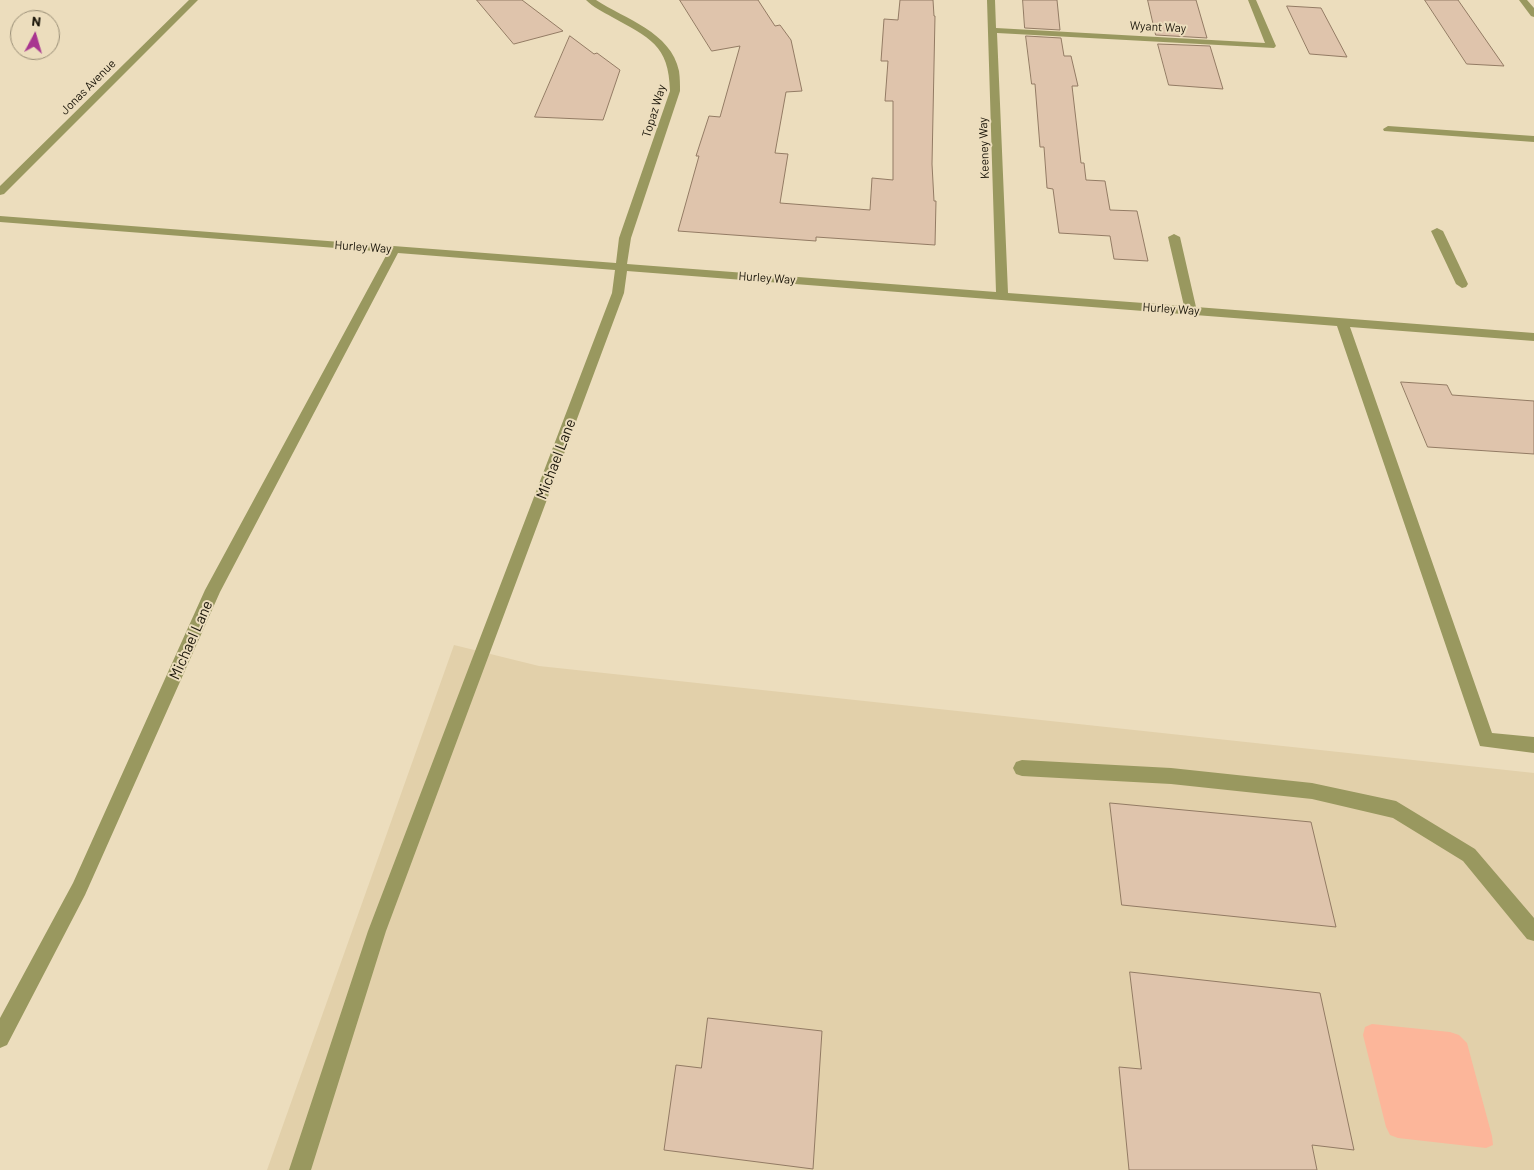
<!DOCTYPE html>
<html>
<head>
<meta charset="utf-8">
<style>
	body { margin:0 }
	#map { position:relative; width:1534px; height:1170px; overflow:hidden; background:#ecddbd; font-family:Barlow,sans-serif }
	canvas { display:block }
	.north { position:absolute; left:10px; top:10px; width:50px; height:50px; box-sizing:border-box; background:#ecddbd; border:1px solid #988d75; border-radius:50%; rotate:6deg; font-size:14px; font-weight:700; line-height:20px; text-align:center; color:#1a1509 }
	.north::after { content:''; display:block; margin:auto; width:18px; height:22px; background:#a83590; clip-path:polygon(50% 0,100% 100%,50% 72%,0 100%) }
</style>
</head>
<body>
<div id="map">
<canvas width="1534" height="1170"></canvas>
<div class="north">N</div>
</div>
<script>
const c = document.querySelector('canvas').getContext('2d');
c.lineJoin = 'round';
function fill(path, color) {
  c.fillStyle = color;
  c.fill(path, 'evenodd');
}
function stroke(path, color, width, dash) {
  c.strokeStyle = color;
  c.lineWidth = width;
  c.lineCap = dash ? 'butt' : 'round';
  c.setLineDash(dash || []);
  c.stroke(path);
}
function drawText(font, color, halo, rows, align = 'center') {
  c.font = font + ' Barlow,sans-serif';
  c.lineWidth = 4;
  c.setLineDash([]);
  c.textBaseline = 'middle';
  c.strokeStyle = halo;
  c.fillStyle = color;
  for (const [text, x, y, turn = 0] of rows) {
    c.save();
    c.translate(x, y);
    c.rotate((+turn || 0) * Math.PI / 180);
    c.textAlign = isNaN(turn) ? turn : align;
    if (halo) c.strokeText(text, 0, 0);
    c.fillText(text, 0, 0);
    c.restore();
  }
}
fill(new Path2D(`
	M 454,645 L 539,666 L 1534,773 L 1534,1170 L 267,1170 Z`), '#e2d0aa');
fill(new Path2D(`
	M 1372,1024 L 1450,1032 L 1459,1035 L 1467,1043 L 1492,1136 L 1493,1145 L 1486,1148 L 1398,1138 L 1390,1135 L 1386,1127 L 1363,1035 L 1365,1027 Z`), '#fcb69a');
const building = new Path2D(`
	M 477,0 L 522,0 L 563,31 L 514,44 Z
	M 680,0 L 758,0 L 775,26 L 780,25 L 791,40 L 802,91 L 786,92 L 775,153 L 788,154 L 780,203 L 870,210 L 872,178 L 893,180 L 893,101 L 885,101 L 888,61 L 881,61 L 884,19 L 898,20 L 900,0 L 933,0 L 934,16 L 935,16 L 932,164 L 934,201 L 936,201 L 935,245 L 816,237 L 816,241 L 678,231 L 699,156 L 696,156 L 709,116 L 720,117 L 740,46 L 712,51 Z
	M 1023,0 L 1057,0 L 1060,30 L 1025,28 Z
	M 1148,0 L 1196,0 L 1207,38 L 1156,35 Z
	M 1425,0 L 1458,0 L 1504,66 L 1467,64 Z
	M 1287,6 L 1321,8 L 1347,57 L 1310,54 Z
	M 570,36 L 594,54 L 597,53 L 620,70 L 603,120 L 535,117 Z
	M 1026,36 L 1061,38 L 1064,56 L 1071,56 L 1078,86 L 1072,86 L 1081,163 L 1084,163 L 1086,180 L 1105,181 L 1110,210 L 1137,211 L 1148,261 L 1114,259 L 1110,236 L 1059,233 L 1053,189 L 1047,188 L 1044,147 L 1040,147 L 1035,84 L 1032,84 Z
	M 1158,44 L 1210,46 L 1223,89 L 1169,85 Z
	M 1401,382 L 1447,385 L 1452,395 L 1534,401 L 1534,454 L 1428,447 Z
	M 1110,803 L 1311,822 L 1336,927 L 1122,905 Z
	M 1130,972 L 1320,993 L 1354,1150 L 1312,1145 L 1317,1170 L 1129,1170 L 1119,1067 L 1141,1069 Z
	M 708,1018 L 822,1031 L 813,1169 L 664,1150 L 676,1065 L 701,1068 Z`);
fill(building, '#dfc4ac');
stroke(building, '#937b64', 1);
fill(new Path2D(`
	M 189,0 L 198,0 L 4,194 L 0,195 L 0,186 Z
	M 586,0 L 596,0 C 625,19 671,32 679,71 C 680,78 680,85 680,91 L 631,238 L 627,264 L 996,292 L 987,0 L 995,0 L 996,28 L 1265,43 L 1248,0 L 1256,0 L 1276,46 L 1274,48 L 997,33 L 1008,293 L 1184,306 L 1168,237 L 1174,234 L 1180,237 L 1196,307 L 1534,333 L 1534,341 L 1350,327 L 1492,733 L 1534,737 L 1534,753 L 1480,746 L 1337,326 L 627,271 L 624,293 L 386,931 L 311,1170 L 289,1170 L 368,931 L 612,293 L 615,270 L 398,253 L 220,592 L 85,895 L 7,1045 L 0,1048 L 0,1018 L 73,883 L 205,590 L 388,252 L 0,222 L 0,216 L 616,263 L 619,238 L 670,91 C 669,44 649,38 612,17 C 603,12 593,7 586,0 Z
	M 1519,0 L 1527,0 L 1534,8 L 1534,17 L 1531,16 Z
	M 1388,126 L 1534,136 L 1534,142 L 1384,131 L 1383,129 Z
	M 1437,228 L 1443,231 L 1468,284 L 1466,287 L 1462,288 L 1456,284 L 1431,231 Z
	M 1022,760 L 1171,768 L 1312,783 L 1396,801 L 1475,849 L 1534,918 L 1534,941 L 1527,939 L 1463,861 L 1393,818 L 1312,799 L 1171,784 L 1022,776 L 1016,774 L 1013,768 L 1016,762 Z`), '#99985f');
drawText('12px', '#1a1509', '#ecddbd', [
	["Wyant Way",1158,27,3],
	["Jonas Avenue",88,87,-45],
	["Topaz Way",654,111,-73],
	["Keeney Way",984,148,-92],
	["Hurley Way",363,247,4],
	["Hurley Way",767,278,4],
	["Hurley Way",1171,309,4]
]);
drawText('15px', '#1a1509', '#ecddbd', [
	["Michael Lane",556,459,-69],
	["Michael Lane",191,640,-66]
]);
</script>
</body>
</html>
